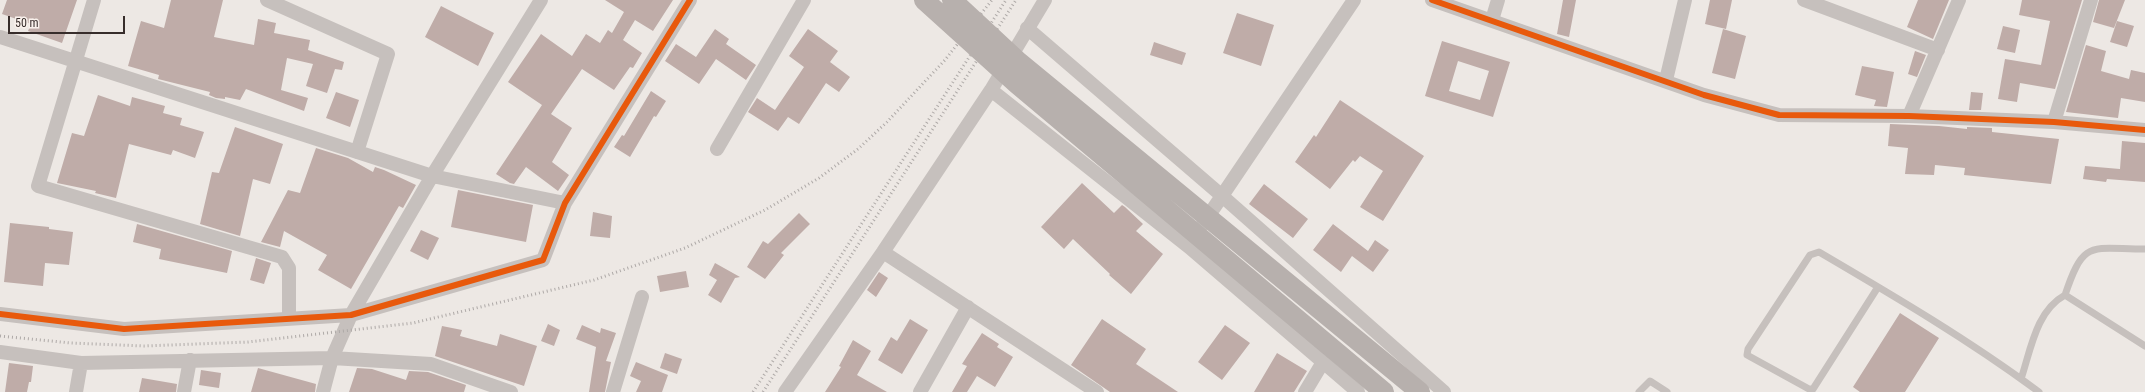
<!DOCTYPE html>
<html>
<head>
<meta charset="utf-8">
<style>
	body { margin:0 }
	#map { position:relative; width:2145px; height:392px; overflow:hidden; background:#ede8e4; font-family:"Roboto Condensed",sans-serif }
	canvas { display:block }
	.scale { position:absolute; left:8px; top:16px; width:117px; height:18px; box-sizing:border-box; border:2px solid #372d2b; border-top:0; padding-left:5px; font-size:12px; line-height:14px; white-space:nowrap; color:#372d2b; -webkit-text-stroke:3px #f9f1ec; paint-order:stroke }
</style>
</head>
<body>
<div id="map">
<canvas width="2145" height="392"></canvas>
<div class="scale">50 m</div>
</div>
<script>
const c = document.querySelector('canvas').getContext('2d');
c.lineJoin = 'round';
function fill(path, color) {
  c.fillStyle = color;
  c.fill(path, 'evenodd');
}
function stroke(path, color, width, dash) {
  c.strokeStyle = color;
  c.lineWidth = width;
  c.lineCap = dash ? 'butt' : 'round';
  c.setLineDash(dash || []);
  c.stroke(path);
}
fill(new Path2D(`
	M 7,0 L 77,0 L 62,43 L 28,31 L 31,24 L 2,14 Z
	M 171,0 L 223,0 L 214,37 L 254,45 L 258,19 L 276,23 L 274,33 L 310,40 L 308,50 L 344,62 L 342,70 L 335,69 L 327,93 L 306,86 L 313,64 L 287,58 L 281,90 L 308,98 L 304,111 L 246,89 L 240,100 L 225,97 L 225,99 L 216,98 L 209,95 L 210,92 L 158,79 L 159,75 L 128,66 L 141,21 L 164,28 Z
	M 605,0 L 673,0 L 653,31 L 635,20 L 623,40 L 642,53 L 633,68 L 630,67 L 614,90 L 582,69 L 551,114 L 572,128 L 552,162 L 569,175 L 558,191 L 526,167 L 514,184 L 510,183 L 496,174 L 542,105 L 508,82 L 541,34 L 572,56 L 586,34 L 600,43 L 608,30 L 612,33 L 624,12 Z
	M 1563,0 L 1576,0 L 1569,37 L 1557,34 Z
	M 1710,0 L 1732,0 L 1726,29 L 1705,24 Z
	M 1918,0 L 1949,0 L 1933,39 L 1907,27 Z
	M 2022,0 L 2082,0 L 2055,89 L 2020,83 L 2017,102 L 1998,99 L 2005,59 L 2041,65 L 2050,21 L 2019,15 Z
	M 2099,0 L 2125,0 L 2114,28 L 2093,22 Z
	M 441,6 L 494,33 L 478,66 L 425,37 Z
	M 1237,13 L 1274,25 L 1261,66 L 1223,53 Z
	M 2117,21 L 2134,26 L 2127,47 L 2110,42 Z
	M 2003,26 L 2020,30 L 2015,53 L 1997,49 Z
	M 715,29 L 729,39 L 726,44 L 756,65 L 746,80 L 716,59 L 699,84 L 665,61 L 676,44 L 696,57 Z
	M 808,29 L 838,51 L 830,62 L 850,77 L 839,92 L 826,83 L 799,124 L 788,117 L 778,131 L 748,112 L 757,98 L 775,110 L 804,67 L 789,56 Z
	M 1723,29 L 1746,36 L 1735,79 L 1712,73 Z
	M 1442,41 L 1510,62 L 1493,117 L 1425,96 ZM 1458,61 L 1489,71 L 1480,100 L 1449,91 Z
	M 1154,42 L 1186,53 L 1182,65 L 1150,55 Z
	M 2086,45 L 2106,51 L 2101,71 L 2129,79 L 2131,70 L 2145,73 L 2145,102 L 2121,98 L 2118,118 L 2066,112 Z
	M 1915,51 L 1926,55 L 1917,77 L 1908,74 Z
	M 1862,66 L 1894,72 L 1887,107 L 1874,106 L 1876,100 L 1855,95 Z
	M 651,91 L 666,101 L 656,117 L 654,116 L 630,157 L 614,147 L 622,135 L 624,136 Z
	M 336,92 L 359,100 L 350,127 L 326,118 Z
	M 1971,92 L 1983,93 L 1981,110 L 1969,110 Z
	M 98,95 L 130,106 L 132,97 L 165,106 L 163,113 L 182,118 L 180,125 L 204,132 L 195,158 L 173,150 L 171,155 L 129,144 L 116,198 L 95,193 L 96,191 L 57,183 L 72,133 L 84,136 Z
	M 1340,100 L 1424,156 L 1383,221 L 1360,207 L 1383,171 L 1360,156 L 1355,162 L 1353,160 L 1330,189 L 1295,162 L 1314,135 L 1316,137 Z
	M 1890,124 L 1939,126 L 1967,129 L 1967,127 L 1992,128 L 1992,132 L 2059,139 L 2051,184 L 1964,175 L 1965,168 L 1935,165 L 1934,175 L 1905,174 L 1908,148 L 1888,146 Z
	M 235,127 L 283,144 L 270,184 L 253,179 L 240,236 L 200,224 L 212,172 L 219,173 Z
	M 2122,141 L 2145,143 L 2145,182 L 2107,179 L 2106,182 L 2083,179 L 2085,166 L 2120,169 Z
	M 316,148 L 348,158 L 373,172 L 375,167 L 384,170 L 416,185 L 403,208 L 399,206 L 351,289 L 318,270 L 327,255 L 284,231 L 280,247 L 261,242 L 288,190 L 300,193 Z
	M 1082,183 L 1114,213 L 1122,205 L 1125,207 L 1143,224 L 1136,231 L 1163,254 L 1131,294 L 1109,275 L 1110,274 L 1073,239 L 1064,249 L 1041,227 Z
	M 1264,184 L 1308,219 L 1293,238 L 1249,204 Z
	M 458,190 L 533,205 L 526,242 L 451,227 Z
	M 593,212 L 612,216 L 610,238 L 590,236 Z
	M 799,213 L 810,224 L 781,253 L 784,255 L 765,279 L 747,267 L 763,241 L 768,244 Z
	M 10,223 L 49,227 L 49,229 L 73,232 L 69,265 L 45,263 L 43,286 L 4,282 Z
	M 137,224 L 232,251 L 227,273 L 159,259 L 161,249 L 133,242 Z
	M 1333,224 L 1368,251 L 1375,240 L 1389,250 L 1373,272 L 1352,256 L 1341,272 L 1313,250 Z
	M 421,230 L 439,238 L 428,260 L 410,251 Z
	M 256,258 L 271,263 L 264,284 L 250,280 Z
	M 715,263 L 740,277 L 735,278 L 721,303 L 708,295 L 717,280 L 709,275 Z
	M 686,271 L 689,287 L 660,292 L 657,276 Z
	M 879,272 L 888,278 L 876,297 L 867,290 Z
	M 1900,313 L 1939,338 L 1905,392 L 1860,392 L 1853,387 Z
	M 910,319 L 928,330 L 902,374 L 878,360 L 891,337 L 897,341 Z
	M 1102,319 L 1146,349 L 1136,364 L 1178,392 L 1110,392 L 1071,365 Z
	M 548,324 L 560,330 L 554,346 L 541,341 Z
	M 582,325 L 600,333 L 601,328 L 616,333 L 606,361 L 611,362 L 605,392 L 589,392 L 596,347 L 576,339 Z
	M 1225,325 L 1250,343 L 1222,380 L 1198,362 Z
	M 442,326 L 462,330 L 460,336 L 497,346 L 500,334 L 537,346 L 524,386 L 435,356 Z
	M 982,333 L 999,344 L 997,347 L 1013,357 L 995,387 L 977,376 L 967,392 L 952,392 L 967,366 L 962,364 Z
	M 853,340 L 871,351 L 857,375 L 887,392 L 825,392 L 841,367 L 839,366 Z
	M 665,353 L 682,359 L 677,374 L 660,368 Z
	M 1277,353 L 1307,371 L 1294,392 L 1254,392 Z
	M 636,362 L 668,375 L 662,392 L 636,392 L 641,381 L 630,376 Z
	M 9,363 L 33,366 L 31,382 L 29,382 L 27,392 L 5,392 Z
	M 258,368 L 316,384 L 315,392 L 251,392 Z
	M 357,368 L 372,369 L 406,380 L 409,371 L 428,372 L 466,385 L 464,392 L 349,392 Z
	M 201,370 L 221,373 L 219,388 L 199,385 Z
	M 142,378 L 177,384 L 176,392 L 139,392 Z`), '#bfaca8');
stroke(new Path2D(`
	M 1878,287 L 1813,389 L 1809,389 L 1747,355 L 1748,349 L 1810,255 L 1819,252 C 1894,296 1969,340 2039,392
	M 2065,295 L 2145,346
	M 2021,379 C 2031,349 2036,311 2065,295 C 2084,238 2091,249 2145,249
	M 1639,392 L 1650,381 L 1667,392`), '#c6c0bd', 7);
stroke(new Path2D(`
	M 94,0 L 38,186 L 282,257 L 289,268 L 289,318
	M 267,0 L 388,54 L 357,152
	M 1432,0 L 1704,95 L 1779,115 L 1909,116 L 2054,122 L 2145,130
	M 1804,0 L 1938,50
	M 1492,20 L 1498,0
	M 1027,28 L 1221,195 L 1444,392
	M 0,37 L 432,176 L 565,203
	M 1666,80 L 1685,0
	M 991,90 L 1189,247 L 1358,392
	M 1909,116 L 1959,0
	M 2054,122 L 2091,0
	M 717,149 L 804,0
	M 1203,224 L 1354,0
	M 883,252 L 1097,392
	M 0,314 L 124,329 L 351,315 L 543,260 L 565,203 L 690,0
	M 0,352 L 81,363 L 332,358 L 431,364 L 511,392
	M 76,392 L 81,363
	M 184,392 L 190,360
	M 323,392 L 332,358 L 351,315 L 432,176 L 541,0
	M 613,392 L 642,297
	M 785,392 L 883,252 L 991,90 L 1045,0
	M 920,392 L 968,307
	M 1305,392 L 1323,362`), '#c6c0bd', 14);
stroke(new Path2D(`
	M 0,336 L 71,343 L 144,346 L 248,342 L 413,323 L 594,280 L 685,248 L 765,210 L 819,178 L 858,149 L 887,122 L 945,60 L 992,0
	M 753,392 L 1006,0
	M 763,392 L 1016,0`), '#aea9a7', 3, [1, 3]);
stroke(new Path2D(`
	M 924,0 L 1017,84 L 1384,392
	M 952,0 L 1019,62 L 1420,392`), '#b7b0ad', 20);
stroke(new Path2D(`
	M 1432,0 L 1704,95 L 1779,115 L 1909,116 L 2054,122 L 2145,130
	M 0,314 L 124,329 L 351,315 L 543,260 L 565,203 L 690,0`), '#e8590c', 6);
</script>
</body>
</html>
